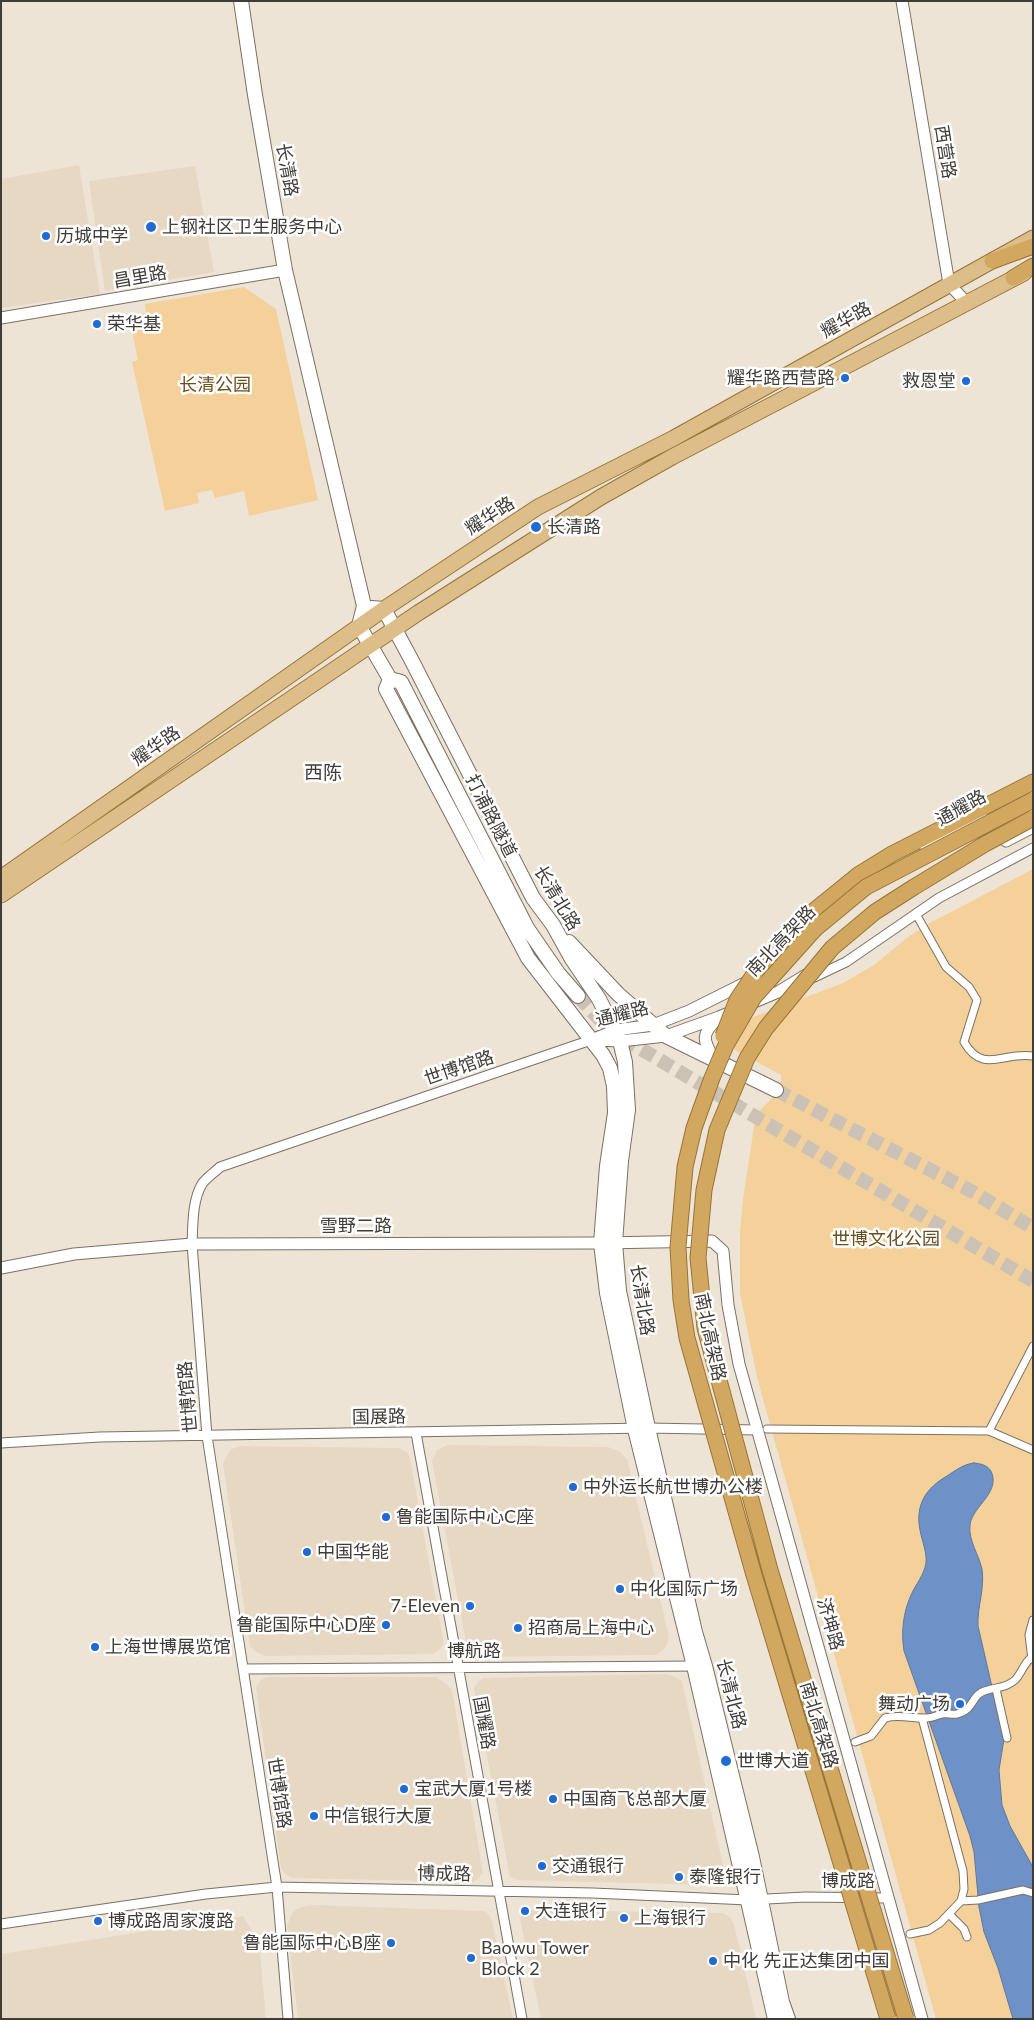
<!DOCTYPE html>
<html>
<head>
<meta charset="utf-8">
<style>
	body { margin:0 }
	#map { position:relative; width:1034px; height:2020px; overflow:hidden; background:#eee4d5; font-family:Lato,sans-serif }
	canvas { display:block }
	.frame { position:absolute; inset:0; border:2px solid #403c37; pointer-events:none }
</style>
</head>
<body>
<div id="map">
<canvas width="1034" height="2020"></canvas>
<div class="frame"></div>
</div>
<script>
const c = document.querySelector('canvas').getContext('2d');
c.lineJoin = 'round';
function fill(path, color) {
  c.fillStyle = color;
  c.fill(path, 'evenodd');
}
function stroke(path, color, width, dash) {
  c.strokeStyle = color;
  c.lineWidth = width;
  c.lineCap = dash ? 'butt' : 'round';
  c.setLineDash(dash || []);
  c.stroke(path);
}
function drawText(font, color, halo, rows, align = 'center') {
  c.font = font + ' Lato,"Noto Sans SC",sans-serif';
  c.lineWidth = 5;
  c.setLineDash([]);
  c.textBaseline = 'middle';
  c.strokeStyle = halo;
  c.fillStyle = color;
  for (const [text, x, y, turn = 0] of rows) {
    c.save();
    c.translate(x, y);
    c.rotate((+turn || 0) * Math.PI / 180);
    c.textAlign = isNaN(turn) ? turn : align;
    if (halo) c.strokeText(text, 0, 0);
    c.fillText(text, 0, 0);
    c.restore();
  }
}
fill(new Path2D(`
	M 79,165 L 100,294 L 1,308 L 1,179 Z
	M 195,166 L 214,272 L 105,291 L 89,181 Z
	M 447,1445 L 608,1447 L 619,1451 L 627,1459 L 669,1637 L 667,1645 L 662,1651 L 656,1655 L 478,1657 L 472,1654 L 467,1648 L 432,1461 L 437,1450 Z
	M 239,1446 L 399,1448 L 407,1452 L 410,1459 L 443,1638 L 443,1645 L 438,1651 L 432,1654 L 265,1656 L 258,1653 L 250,1647 L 223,1463 L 230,1450 Z
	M 664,1674 L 673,1676 L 682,1681 L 723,1865 L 723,1875 L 718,1881 L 710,1885 L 518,1880 L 510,1877 L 474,1688 L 477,1683 L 483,1678 Z
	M 267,1677 L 436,1677 L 445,1683 L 452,1690 L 483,1873 L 478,1879 L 473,1882 L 293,1878 L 285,1874 L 281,1868 L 256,1688 L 260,1680 Z
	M 312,1905 L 485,1911 L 490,1916 L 492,1921 L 513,2019 L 298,2019 L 287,1925 L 293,1912 L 301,1907 Z
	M 524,1910 L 723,1913 L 730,1917 L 734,1924 L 756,2019 L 541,2019 L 520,1919 Z
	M 243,1916 L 259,1942 L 266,2019 L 1,2019 L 1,1954 Z`), '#e7d8c4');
fill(new Path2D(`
	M 244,287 L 276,309 L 318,500 L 249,516 L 244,491 L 215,498 L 212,490 L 197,493 L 199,503 L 165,511 L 132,362 L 138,360 L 129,316 L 146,313 L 145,304 Z
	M 1033,869 L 1033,2019 L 936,2019 L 768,1417 L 757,1377 L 740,1293 L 740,1233 L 743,1199 L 756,1114 L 772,1098 L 781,1081 L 781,1075 L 718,1041 L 722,1029 L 843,983 L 874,965 L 908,937 L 930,923 Z`), '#f4d09a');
const water = new Path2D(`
	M 974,1463 C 984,1464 992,1467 993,1478 C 995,1496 972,1508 970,1525 C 968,1540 979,1555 982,1569 C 985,1589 977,1607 978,1626 L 1004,1739 L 999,1770 L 1002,1805 L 1010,1826 L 1033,1867 L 1033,2019 L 1013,2019 L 998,1968 L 984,1932 L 979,1907 L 974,1852 L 970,1836 L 904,1651 C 901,1632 903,1613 911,1595 C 916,1584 924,1575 926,1563 C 927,1552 922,1541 920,1530 C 915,1505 926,1488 947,1476 C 956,1470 964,1464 974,1463 Z`);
fill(water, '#6e92c8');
stroke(water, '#60789c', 1);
stroke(new Path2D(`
	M 578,996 L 609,1030 L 1033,1281
	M 776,1090 L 973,1192 L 1033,1228`), '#cbc2b5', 14, [14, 7]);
const pedestrian = new Path2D(`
	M 916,914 L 946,967 L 969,987 L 977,1000 L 964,1042 C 983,1075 1004,1051 1033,1056
	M 767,1429 L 989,1431 L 1033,1450
	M 989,1431 L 1033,1346
	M 1032,1659 L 1029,1635 L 1033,1620
	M 996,1689 L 1007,1738
	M 922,1718 L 963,1871 L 964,1889 L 961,1901
	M 855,1742 L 871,1736 L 885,1718 C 900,1714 912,1719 927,1718 C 933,1718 937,1715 942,1714 C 947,1713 952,1715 957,1714 C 974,1710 971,1697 982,1692 C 993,1687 1005,1689 1015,1680 C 1022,1673 1024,1662 1033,1656
	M 949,1914 L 964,1929 L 967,1937
	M 910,1934 L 929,1930 L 940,1923 L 961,1901 L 978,1900 L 1023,1890 L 1033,1893`);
const minor = new Path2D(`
	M 808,980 L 846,962 L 939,898 L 1033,848
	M 416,1433 L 522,2019
	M 1,1443 L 100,1437 L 648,1428 L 757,1430
	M 243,1669 L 698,1666
	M 1,1924 L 206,1894 L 277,1887 L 593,1893 L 748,1900 L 805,1897 L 888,1898
	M 288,2019 L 277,1887 L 207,1436 L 192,1244 C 193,1225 192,1201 202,1184 C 206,1178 214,1173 220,1167 L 591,1040`);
const tertiary = new Path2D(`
	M 902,1 L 949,284 L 967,303
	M 1,318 L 285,270
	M 1006,841 L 1033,827
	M 926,849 L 981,816
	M 591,1040 L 616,1030 L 653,1025 L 689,1011 L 747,982
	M 593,1040 L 620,1041 L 666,1036 L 719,1017 L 778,992 L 806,975
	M 713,1058 C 703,1039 701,1035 717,1019
	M 1,1268 L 74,1254 L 192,1244 L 601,1243 L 712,1241 L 723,1251 L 728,1305 L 739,1364 L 922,2019`);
const secondary = new Path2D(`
	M 241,1 L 255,95 L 285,270 L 364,606 L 359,626 L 390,679 L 386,689 L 528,958 L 603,1055 L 610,1068 L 614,1086 L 615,1113 L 607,1166 L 601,1243 L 607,1293 L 635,1429 L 694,1666 L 775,2019
	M 372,608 L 384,609 L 412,661 L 533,898 L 553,925 L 572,959 L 599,999 L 620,1041 L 625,1062 L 628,1110 L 621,1161 L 615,1243 L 619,1291 L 648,1428 L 695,1632 L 705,1666 L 752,1857 L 782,2002 L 788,2019
	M 390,679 L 401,682 L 527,928 L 558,973 L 578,996
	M 569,942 L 618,994 L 666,1036 L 776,1090`);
const primary = new Path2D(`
	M 1,878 L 384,609 L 538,507 L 674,438 L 1033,238
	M 1,895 L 418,613 L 601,497 L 672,457 L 1024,273`);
const trunk = new Path2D(`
	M 992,261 L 1033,246
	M 1013,278 L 1033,266
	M 755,973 L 800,922 L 858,875 L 892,854 L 1033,782`);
stroke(pedestrian, '#7a7164', 9);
stroke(minor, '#7a7164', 11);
stroke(tertiary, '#7a7164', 13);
stroke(secondary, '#7a7164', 16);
stroke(primary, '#977438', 17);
stroke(trunk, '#977438', 17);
stroke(pedestrian, '#fff', 7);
stroke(minor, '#fff', 9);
stroke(tertiary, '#fff', 11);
stroke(secondary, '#fff', 14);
stroke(primary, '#ddbe88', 15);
stroke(trunk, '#d2a860', 15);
const trunkBridge = new Path2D(`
	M 723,1036 L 737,1000 L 755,973
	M 888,2019 L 754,1575 L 687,1338 L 681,1300 L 678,1247 L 685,1167 L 694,1128 L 712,1078 L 726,1045 L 754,997 L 815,929 L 866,887 L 1033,800
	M 906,2019 L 770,1570 L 705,1328 L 698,1258 L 704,1190 L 717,1130 L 747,1058 L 766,1028 L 832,948 L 875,912 L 914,887 L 985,844 L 1033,818`);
stroke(trunkBridge, '#977438', 17, []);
stroke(trunkBridge, '#d2a860', 15);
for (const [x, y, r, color] of [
	[151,227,6,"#206ad5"],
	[46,236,5,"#206ad5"],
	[97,324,5,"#206ad5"],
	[845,378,5,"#206ad5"],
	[966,381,5,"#206ad5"],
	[536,527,6,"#206ad5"],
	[573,1487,5,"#206ad5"],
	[386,1517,5,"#206ad5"],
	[307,1552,5,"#206ad5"],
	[620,1589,5,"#206ad5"],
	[470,1606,5,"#206ad5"],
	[386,1625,5,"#206ad5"],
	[518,1628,5,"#206ad5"],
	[95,1647,5,"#206ad5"],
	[960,1704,5,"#206ad5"],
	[726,1761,6,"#206ad5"],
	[404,1789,5,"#206ad5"],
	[553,1799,5,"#206ad5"],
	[314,1816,5,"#206ad5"],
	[542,1866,5,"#206ad5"],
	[679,1877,5,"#206ad5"],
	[525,1911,5,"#206ad5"],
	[624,1918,5,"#206ad5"],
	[98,1921,5,"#206ad5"],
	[391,1943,5,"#206ad5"],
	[471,1958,5,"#206ad5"],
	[713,1961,5,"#206ad5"]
]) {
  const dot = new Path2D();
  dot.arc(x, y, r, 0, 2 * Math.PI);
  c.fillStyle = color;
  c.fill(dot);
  stroke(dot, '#fff', 2);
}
drawText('18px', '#403c37', '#fff', [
	["西营路",945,152,81],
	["长清路",287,170,80],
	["昌里路",140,277,-10],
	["耀华路",846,320,-29],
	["耀华路",490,516,-33],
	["耀华路",156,746,-35],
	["通耀路",961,808,-29],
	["打浦路隧道",491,816,63],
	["长清北路",557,898,59],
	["南北高架路",781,941,-46],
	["通耀路",622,1014,-14],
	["世博馆路",459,1068,-19],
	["雪野二路",356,1226],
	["长清北路",642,1300,81],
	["南北高架路",710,1337,78],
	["世博馆路",188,1397,-95],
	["国展路",379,1417,-1],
	["济坤路",830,1624,74],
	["博航路",474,1651],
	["长清北路",731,1694,76],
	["国耀路",484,1723,80],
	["南北高架路",819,1725,73],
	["世博馆路",279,1793,81],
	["博成路",444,1874,1],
	["博成路",848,1881]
]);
drawText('18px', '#403c37', '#fff', [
	["上钢社区卫生服务中心",162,227],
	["历城中学",56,236],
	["荣华基",107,324],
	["耀华路西营路",835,378,"right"],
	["救恩堂",956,381,"right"],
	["长清路",547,527],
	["中外运长航世博办公楼",583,1487],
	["鲁能国际中心C座",396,1517],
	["中国华能",317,1552],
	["中化国际广场",630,1589],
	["7-Eleven",460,1606,"right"],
	["鲁能国际中心D座",376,1625,"right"],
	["招商局上海中心",528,1628],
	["上海世博展览馆",105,1647],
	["舞动广场",950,1704,"right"],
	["世博大道",737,1761],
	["宝武大厦1号楼",414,1789],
	["中国商飞总部大厦",563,1799],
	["中信银行大厦",324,1816],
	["交通银行",552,1866],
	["泰隆银行",689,1877],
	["大连银行",535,1911],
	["上海银行",634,1918],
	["博成路周家渡路",108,1921],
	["鲁能国际中心B座",381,1943,"right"],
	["Baowu Tower",481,1948],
	["Block 2",481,1969],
	["中化 先正达集团中国",723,1961]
], 'left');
drawText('18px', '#6b4f21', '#fff', [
	["长清公园",215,385],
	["世博文化公园",886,1239]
]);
drawText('19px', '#403c37', '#fff', [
	["西陈",323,773]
]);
</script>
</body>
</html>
